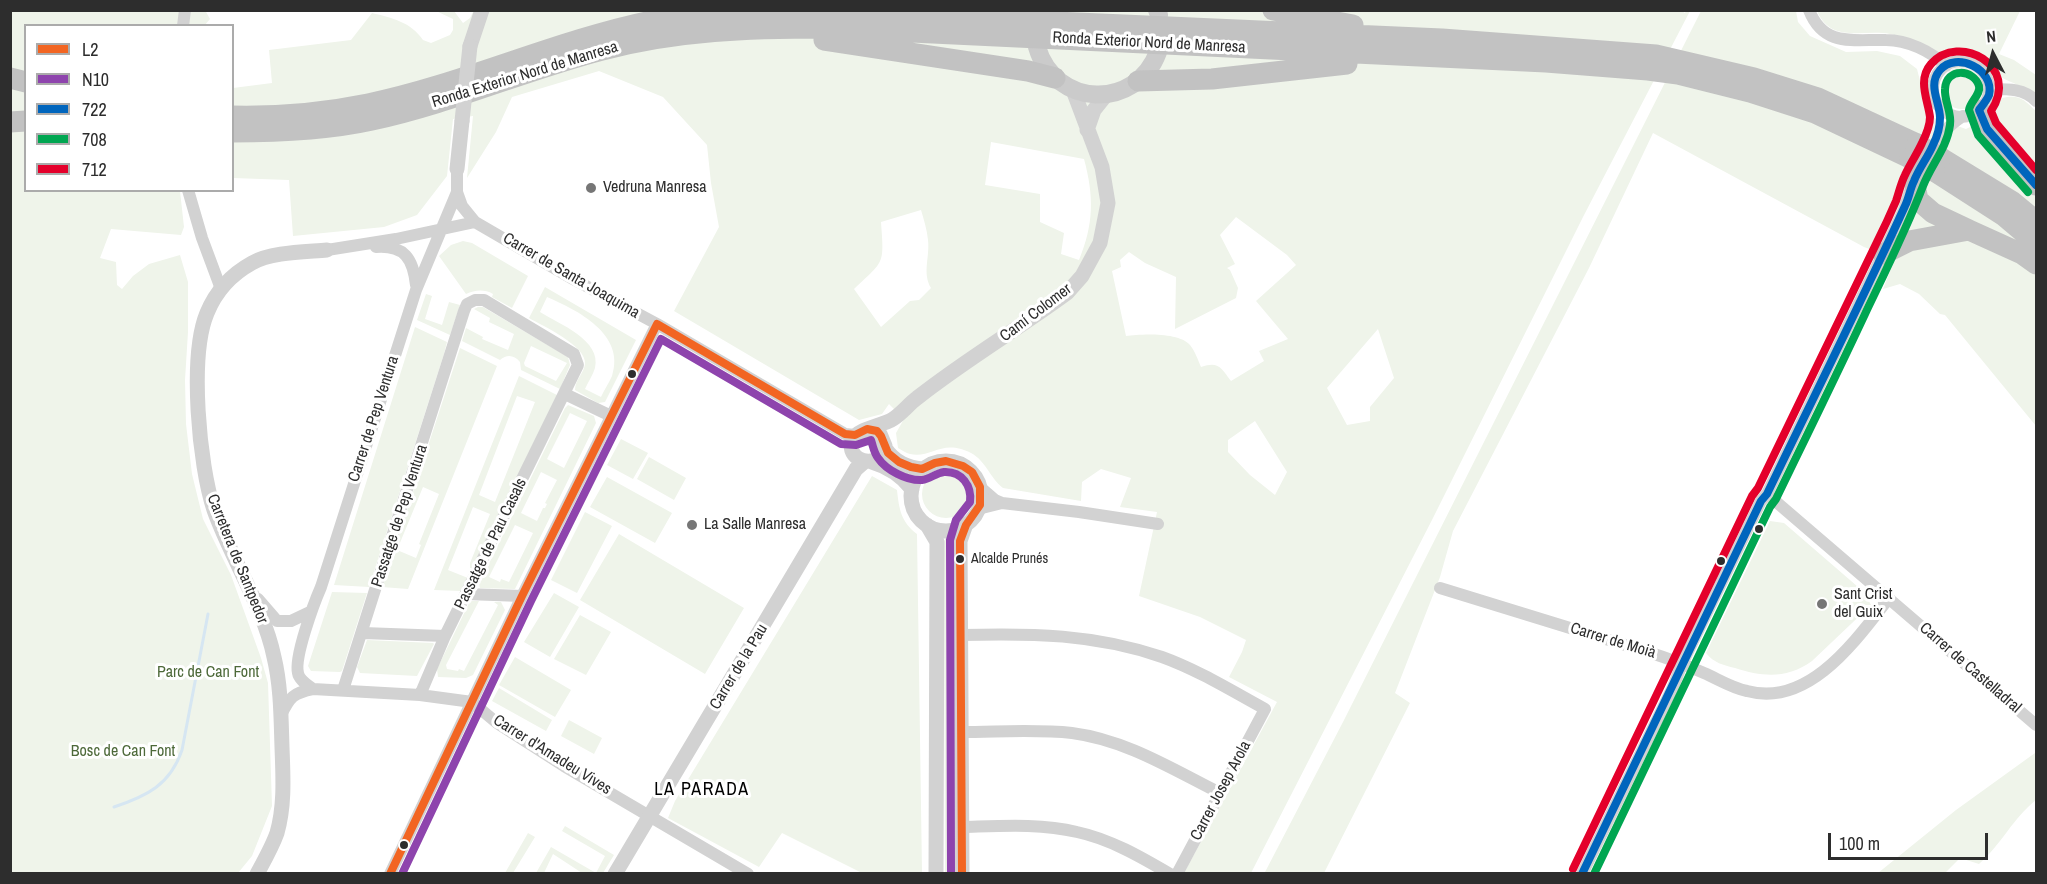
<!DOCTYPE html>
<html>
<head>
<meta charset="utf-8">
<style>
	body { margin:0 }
	#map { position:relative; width:2047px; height:884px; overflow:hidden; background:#fff; font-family:"Archivo Narrow",sans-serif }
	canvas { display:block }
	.frame { position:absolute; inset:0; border:12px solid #2d2d2d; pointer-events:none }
	.legend { position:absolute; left:24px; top:24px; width:210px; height:168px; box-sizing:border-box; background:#fff; border:2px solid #ababab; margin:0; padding:8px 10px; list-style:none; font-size:18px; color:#2d2d2d }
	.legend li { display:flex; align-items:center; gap:12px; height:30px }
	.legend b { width:30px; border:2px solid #ababab }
	.north { position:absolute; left:1963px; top:24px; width:60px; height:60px; -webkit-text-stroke:4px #fff; paint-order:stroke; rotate:354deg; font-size:16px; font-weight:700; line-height:24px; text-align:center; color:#2d2d2d }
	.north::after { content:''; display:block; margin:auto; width:21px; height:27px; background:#2d2d2d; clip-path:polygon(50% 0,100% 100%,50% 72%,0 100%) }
	.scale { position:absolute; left:1828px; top:833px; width:160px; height:27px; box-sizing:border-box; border:3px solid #2d2d2d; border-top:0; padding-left:8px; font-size:18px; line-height:21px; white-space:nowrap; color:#2d2d2d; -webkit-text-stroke:4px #fff; paint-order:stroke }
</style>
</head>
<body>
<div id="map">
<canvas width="2047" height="884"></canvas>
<div class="frame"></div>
<ul class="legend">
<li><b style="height:8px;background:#f26522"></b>L2</li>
<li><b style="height:8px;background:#8e44ad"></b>N10</li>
<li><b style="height:8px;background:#0065bd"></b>722</li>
<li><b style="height:8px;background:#00a651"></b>708</li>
<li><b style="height:8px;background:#e4002b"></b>712</li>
</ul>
<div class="north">N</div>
<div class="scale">100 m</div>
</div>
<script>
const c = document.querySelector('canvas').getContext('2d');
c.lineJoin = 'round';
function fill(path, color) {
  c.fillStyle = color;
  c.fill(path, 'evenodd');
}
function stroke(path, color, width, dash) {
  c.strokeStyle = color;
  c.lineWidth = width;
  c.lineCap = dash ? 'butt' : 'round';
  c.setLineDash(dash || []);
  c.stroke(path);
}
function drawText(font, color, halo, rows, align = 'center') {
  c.font = font + ' "Archivo Narrow",sans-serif';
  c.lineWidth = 6;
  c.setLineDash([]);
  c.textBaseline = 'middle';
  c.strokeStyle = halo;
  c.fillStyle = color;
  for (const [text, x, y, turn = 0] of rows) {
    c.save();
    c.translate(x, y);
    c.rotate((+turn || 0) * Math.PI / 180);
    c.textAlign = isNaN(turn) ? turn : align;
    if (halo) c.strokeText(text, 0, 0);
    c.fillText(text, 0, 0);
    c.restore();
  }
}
fill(new Path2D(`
	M 205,10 L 210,19 L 204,26 L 26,26 L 26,190 L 180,191 L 184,227 L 181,235 L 111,229 L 100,258 L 116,262 L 117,285 L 122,289 L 133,276 L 149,264 L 180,255 L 188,282 L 188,332 L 185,380 L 186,424 L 192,474 L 203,519 L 231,575 L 261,658 L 268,683 L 272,806 L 252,856 L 238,873 L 11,873 L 10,11 Z
	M 434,10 L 454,11 L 463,23 L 470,18 L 474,10 L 1680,10 L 1685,13 L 1686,11 L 1690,11 L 1583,217 L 1433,518 L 1251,873 L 1184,873 L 1277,702 L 1229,677 L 1242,652 L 1246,640 L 1200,617 L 1139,596 L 1157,512 L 1120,507 L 1131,478 L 1101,469 L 1082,482 L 1081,501 L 1003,488 C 990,478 986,461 971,453 C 942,438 931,459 910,454 C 906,453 902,450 898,448 L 896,433 L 904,419 L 889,404 L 882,414 L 859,420 L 674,311 L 719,227 L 711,183 L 707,145 L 663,97 L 599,71 L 512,97 L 496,132 L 467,178 L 473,116 L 453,119 L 447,176 L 417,215 L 384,227 L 293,236 L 289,180 L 233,178 L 233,88 L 272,83 L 269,50 L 351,40 L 372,13 C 392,18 411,22 423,40 L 431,43 L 450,35 L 453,30 L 453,19 ZM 991,142 L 1084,159 C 1094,196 1094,224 1079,260 L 1061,254 L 1064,233 L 1040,222 L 1040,194 L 985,185 ZM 921,210 C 924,220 927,230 928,240 C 930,257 922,273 931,288 L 919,300 L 910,301 L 881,327 L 854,289 C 885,260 884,265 881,222 ZM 1236,217 L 1287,255 L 1296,265 L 1256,301 L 1288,339 L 1259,351 L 1264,361 L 1231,381 C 1221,368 1219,361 1201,367 C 1198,360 1195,351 1190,345 C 1179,332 1141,334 1126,336 L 1112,271 L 1121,267 L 1120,260 L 1129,252 L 1145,263 L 1176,277 L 1175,329 L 1236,298 L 1238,288 L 1230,270 L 1227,268 L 1235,264 L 1220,235 ZM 1378,329 L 1394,378 L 1370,407 L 1370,421 L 1347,425 L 1327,388 ZM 1255,421 L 1287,472 L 1275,495 L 1250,475 L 1228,452 L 1228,440 Z
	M 1701,11 L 1796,11 L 1798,22 L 1810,36 L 1846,52 L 1877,51 L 1900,56 L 1917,69 L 1929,116 L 1966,129 L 1994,115 L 1996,106 L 2002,98 C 2020,94 2024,100 2036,111 L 2036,426 L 1945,315 L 1940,314 L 1919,294 L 1900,284 L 1883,289 L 1895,259 L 1864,247 L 1653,133 L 1589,268 L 1453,531 L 1440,577 L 1395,693 L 1410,703 L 1324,873 L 1264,874 L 1343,722 Z
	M 1817,11 L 2020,11 L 1999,54 L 2014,60 L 2036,75 L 2036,93 C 2024,87 2011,83 1999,76 C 1989,71 1985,60 1973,57 C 1963,54 1951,58 1942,54 C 1924,46 1909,37 1890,34 C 1863,29 1831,44 1817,11 Z
	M1941 88a21 21 0 1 1 42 0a21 21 0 1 1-42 0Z
	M 463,241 L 472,243 L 528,276 L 512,308 L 492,297 L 493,294 C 484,289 475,290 466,294 L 439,256 L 451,245 Z
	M 545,287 L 636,340 L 605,402 L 598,403 L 575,390 C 575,380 584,373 585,364 C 587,346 543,326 529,318 ZM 547,297 C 577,310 626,334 612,376 C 609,383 604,390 601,397 L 585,389 C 588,382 593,375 595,368 C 602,340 559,324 540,312 Z
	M 426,294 L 432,296 L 425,319 L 442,325 L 449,302 L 460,305 L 450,335 L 417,320 Z
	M 478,307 L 483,307 L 568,357 L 570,365 L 560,389 L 521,370 L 520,362 C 514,355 507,354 500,360 L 462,341 L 466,328 L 483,337 L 482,339 L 508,350 L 514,334 L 489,322 L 490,318 L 474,309 ZM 531,346 L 567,363 L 556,381 L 525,366 L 524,363 Z
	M 415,327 L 447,342 L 444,354 L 369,587 L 334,585 Z
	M 460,348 L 497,366 L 408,589 L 382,587 ZM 423,487 L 439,494 L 419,544 L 421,545 L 416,558 L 397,550 Z
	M 519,376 L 557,395 L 470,573 L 470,563 L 490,514 L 473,507 L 448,570 L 468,578 L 461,591 L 434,590 ZM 517,396 L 535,402 L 495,502 L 479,495 Z
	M 568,405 L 594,416 L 596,423 L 515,589 L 480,588 L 479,584 L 565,408 ZM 570,413 L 587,421 L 564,468 L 547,459 ZM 541,472 L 557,480 L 545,503 L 547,504 L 545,508 L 543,508 L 537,521 L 521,513 ZM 515,525 L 533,533 L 509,582 L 501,579 L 500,582 L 489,577 Z
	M 621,439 L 648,453 L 633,479 L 607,465 Z
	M 649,457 L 686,478 L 674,500 L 637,479 Z
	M922 494a24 24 0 1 1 48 0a24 24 0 1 1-48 0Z
	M 872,476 L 897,490 C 899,509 901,522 917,534 L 922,873 L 862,873 L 782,833 L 759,867 L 668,818 L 675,801 Z
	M 607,477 L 672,513 L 655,543 L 590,507 Z
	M 585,512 L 612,526 L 577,593 L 551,580 Z
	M 1770,521 L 1784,523 L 1865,593 L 1871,605 L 1812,661 C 1787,679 1763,677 1735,668 C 1723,665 1714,663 1706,653 Z
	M 619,534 L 744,608 L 705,674 L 580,600 Z
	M 947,536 L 950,536 L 951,540 L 954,874 L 945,873 L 944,541 Z
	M 332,592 L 367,593 L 342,671 L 340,672 L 311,671 L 308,666 Z
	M 554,593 L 579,607 L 550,657 L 524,642 Z
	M 470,601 L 479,601 L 446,665 L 447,669 L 458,671 L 459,669 L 464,671 L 498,605 L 494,602 L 501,602 L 505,610 L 473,675 L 466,678 L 438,677 L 437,669 Z
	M 580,615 L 611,632 L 586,675 L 554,659 Z
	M 367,640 L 433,643 L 434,644 L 417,676 L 360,673 L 357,667 Z
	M 515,657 L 571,690 L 555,717 L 499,685 Z
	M 499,688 L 552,720 L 546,731 L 492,701 Z
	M 569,720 L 602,738 L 594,754 L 561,736 Z
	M 2035,753 L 2036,800 C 2013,818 2001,845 1979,864 L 1960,858 L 1945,873 L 1878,873 L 1956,810 Z
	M 565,826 L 614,855 L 603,873 L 582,873 L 553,854 L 544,873 L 536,873 L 551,847 L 596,873 L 605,856 L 562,831 Z
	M 528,833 L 535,837 L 513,873 L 505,873 Z`), '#eff4ea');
stroke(new Path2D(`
	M 114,807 C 147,796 170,785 182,750 L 208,614`), '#d6e6f2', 3);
stroke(new Path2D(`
	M 1809,10 C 1824,48 1854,39 1886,40 C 1907,40 1931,51 1946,66
	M 183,26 L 185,10
	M1933 89a28 28 0 1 1 56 0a28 28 0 1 1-56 0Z
	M 1989,89 C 2006,89 2024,88 2036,101
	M 1927,157 C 1937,139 1946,127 1963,116
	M 188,190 L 202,238 L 221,289
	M 457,192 L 462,206 L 475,222 L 573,279 L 657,324 L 845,434 L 855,435
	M 376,247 C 405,245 413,259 416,285
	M 327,250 L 396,239 L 475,222
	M 565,394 L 611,416
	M 980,487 L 995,500 L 1002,503
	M 1767,494 L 2036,725
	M 978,509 L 1002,503 L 1079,512 L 1158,524
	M 1440,588 L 1648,652 C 1667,658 1686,665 1704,673 C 1718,679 1732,688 1747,691 C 1809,708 1856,640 1889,598
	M 466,594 L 522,596
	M 258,599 L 277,621 L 291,621 L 310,612
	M 363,633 L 445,636
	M 961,635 C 1031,633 1095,634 1162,657 C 1198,670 1232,691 1265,709 L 1177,874
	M 313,689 C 308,685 299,680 298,673 C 294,657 314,603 321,587 L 416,290 L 457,192 L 457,169
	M 343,690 L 464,311 L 467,304 L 475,300 L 484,300 L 574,354 L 578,365 L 445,636 L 420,695
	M 281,715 C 290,697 293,693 313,689 L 420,695 L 472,702 L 497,723 L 564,766 L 748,874
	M 961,732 C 998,732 1035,729 1072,733 C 1126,740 1172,769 1220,793
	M 962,827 C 1000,826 1040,823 1077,832 C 1110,839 1141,857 1170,874
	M 390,874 L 522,596 L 657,324
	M 1582,874 L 1673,687 L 1682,664 L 1761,501 L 1767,494 L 1904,210 L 1912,185`), '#d2d2d2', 12);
stroke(new Path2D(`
	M 470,46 L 482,10
	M 1087,130 L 1094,110 L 1106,95
	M 457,169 L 462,121
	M 869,429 L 880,434 L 885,446 L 879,458 C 866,467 845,456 853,439 C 859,428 882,426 893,419 C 902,413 909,404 917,398 C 965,360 1018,329 1067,293 L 1082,276 L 1100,243 L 1108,203 L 1102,167 L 1073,90
	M 885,448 C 895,462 907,468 924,469
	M911 496a35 35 0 1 1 70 0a35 35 0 1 1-70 0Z
	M 872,462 C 889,467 901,475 912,489
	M 927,525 L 937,542 L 936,874
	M 257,874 C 264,861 272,847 277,833 C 285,805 283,776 282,747 C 281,717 281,686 274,657 C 264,608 231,558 214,510 C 199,465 189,356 207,313 C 216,291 232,274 252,263 C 271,252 305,252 327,250
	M 615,874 L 856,469 L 864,462
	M 962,874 L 960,541 L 966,524`), '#d2d2d2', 15);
stroke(new Path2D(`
	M 1157,10 L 1159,15
	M 1037,47 C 1055,108 1136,111 1158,52`), '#cbcbcb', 18);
stroke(new Path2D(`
	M 1273,10 L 1353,25
	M 824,40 L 1028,71 L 1055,78
	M 10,78 L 26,82
	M 1138,81 L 1212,79 L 1347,64
	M 1979,110 L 1987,129 L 2036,185
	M 232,116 C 277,117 324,113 368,104 C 464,84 555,41 651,21 C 709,9 769,11 828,12 L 1442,39 L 1656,55 L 1754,78 L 1818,98 L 1917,144
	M 10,122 L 26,121
	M 232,132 C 279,132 327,130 372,120 C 451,103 525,70 602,50 C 678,30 750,28 827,28 L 1546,62 L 1648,70 L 1678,74 L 1750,92 L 1815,113 L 1910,158
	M 1941,158 L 2013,202 L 2036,221
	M 1934,171 L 2004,216 L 2036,243
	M 1914,180 L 1918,200 L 1933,213 L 1969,230
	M 1883,254 L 1909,241 L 1969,230 L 2022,254 L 2036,264`), '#c2c2c2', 21);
stroke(new Path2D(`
	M 462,121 L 470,46`), '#d2d2d2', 15);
stroke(new Path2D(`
	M 1917,144 L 1941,158
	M 1910,158 L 1934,171`), '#c2c2c2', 21);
stroke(new Path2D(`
	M 390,874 L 522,596 L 657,324 L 845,434 L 855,435 L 867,429 L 877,431 L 881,436 L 888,453 L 899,462 L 911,467 L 922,469 L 935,463 L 946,461 L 963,466 L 972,472 L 980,487 L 980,505 L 966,525 L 960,541 L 962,874`), '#f26522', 8);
stroke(new Path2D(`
	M 402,874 L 531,601 L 661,339 L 841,444 L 856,445 L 871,440 C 873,446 874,453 878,458 C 886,470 907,481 922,480 C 930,479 936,473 944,472 C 962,471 972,486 970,502 L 956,520 L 950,540 L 951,874`), '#8e44ad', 8);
stroke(new Path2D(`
	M 1582,874 L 1761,501 L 1767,494 C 1813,398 1861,303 1905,206 C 1909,198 1910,189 1914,181 C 1919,168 1928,157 1933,145 C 1937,137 1940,127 1940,118 C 1940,102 1927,85 1940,70 C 1956,51 1995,69 1989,95 C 1987,100 1982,106 1979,110 L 1987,129 L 2036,185`), '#0065bd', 8);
stroke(new Path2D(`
	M 1594,874 L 1770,507 L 1776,499 C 1806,437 1836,376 1865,314 C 1885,272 1906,230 1923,186 C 1931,165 1947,148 1950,125 C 1952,112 1944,101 1945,89 C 1946,67 1974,69 1979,86 C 1981,94 1970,102 1969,110 L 1978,135 L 2028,192`), '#00a651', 8);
stroke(new Path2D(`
	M 1573,869 L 1752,496 L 1758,488 C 1798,406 1838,324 1877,242 C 1884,228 1890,215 1896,201 C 1899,192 1901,183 1905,175 C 1910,164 1917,154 1922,143 C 1926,135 1930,126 1930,117 C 1928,100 1917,80 1931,64 C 1959,32 2021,66 1991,111 L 1996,123 L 2036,170`), '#e4002b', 8);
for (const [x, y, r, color] of [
	[591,188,6,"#767676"],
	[632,374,5,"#2d2d2d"],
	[692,525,6,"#767676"],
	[1759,529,5,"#2d2d2d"],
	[960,559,5,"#2d2d2d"],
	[1721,561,5,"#2d2d2d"],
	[1822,604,6,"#767676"],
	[404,845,5,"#2d2d2d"]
]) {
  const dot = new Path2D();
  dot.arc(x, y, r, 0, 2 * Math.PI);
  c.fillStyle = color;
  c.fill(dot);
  stroke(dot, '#fff', 2);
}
drawText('14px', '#2d2d2d', '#fff', [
	["Alcalde Prunés",971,559]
], 'left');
drawText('16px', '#2d2d2d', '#fff', [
	["Ronda Exterior Nord de Manresa",1149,43,3],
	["Ronda Exterior Nord de Manresa",525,75,-17],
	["Carrer de Santa Joaquima",571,276,30],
	["Camí Colomer",1036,313,-37],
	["Carrer de Pep Ventura",374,419,-72],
	["Passatge de Pep Ventura",400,516,-72],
	["Passatge de Pau Casals",491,544,-64],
	["Carretera de Santpedor",237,559,68],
	["Carrer de Moià",1613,641,17],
	["Carrer de la Pau",739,667,-59],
	["Carrer de Castelladral",1970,668,41],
	["Carrer d'Amadeu Vives",552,755,32],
	["Carrer Josep Arola",1221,791,-62]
]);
drawText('16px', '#2d2d2d', '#fff', [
	["Vedruna Manresa",603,188],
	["La Salle Manresa",704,525],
	["Sant Crist",1834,595],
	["del Guix",1834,613]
], 'left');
drawText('16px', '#4d6939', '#fff', [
	["Parc de Can Font",208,673],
	["Bosc de Can Font",123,752]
]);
c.letterSpacing = '1.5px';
drawText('18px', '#000', '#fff', [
	["LA PARADA",702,790]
]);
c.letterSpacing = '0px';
</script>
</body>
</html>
